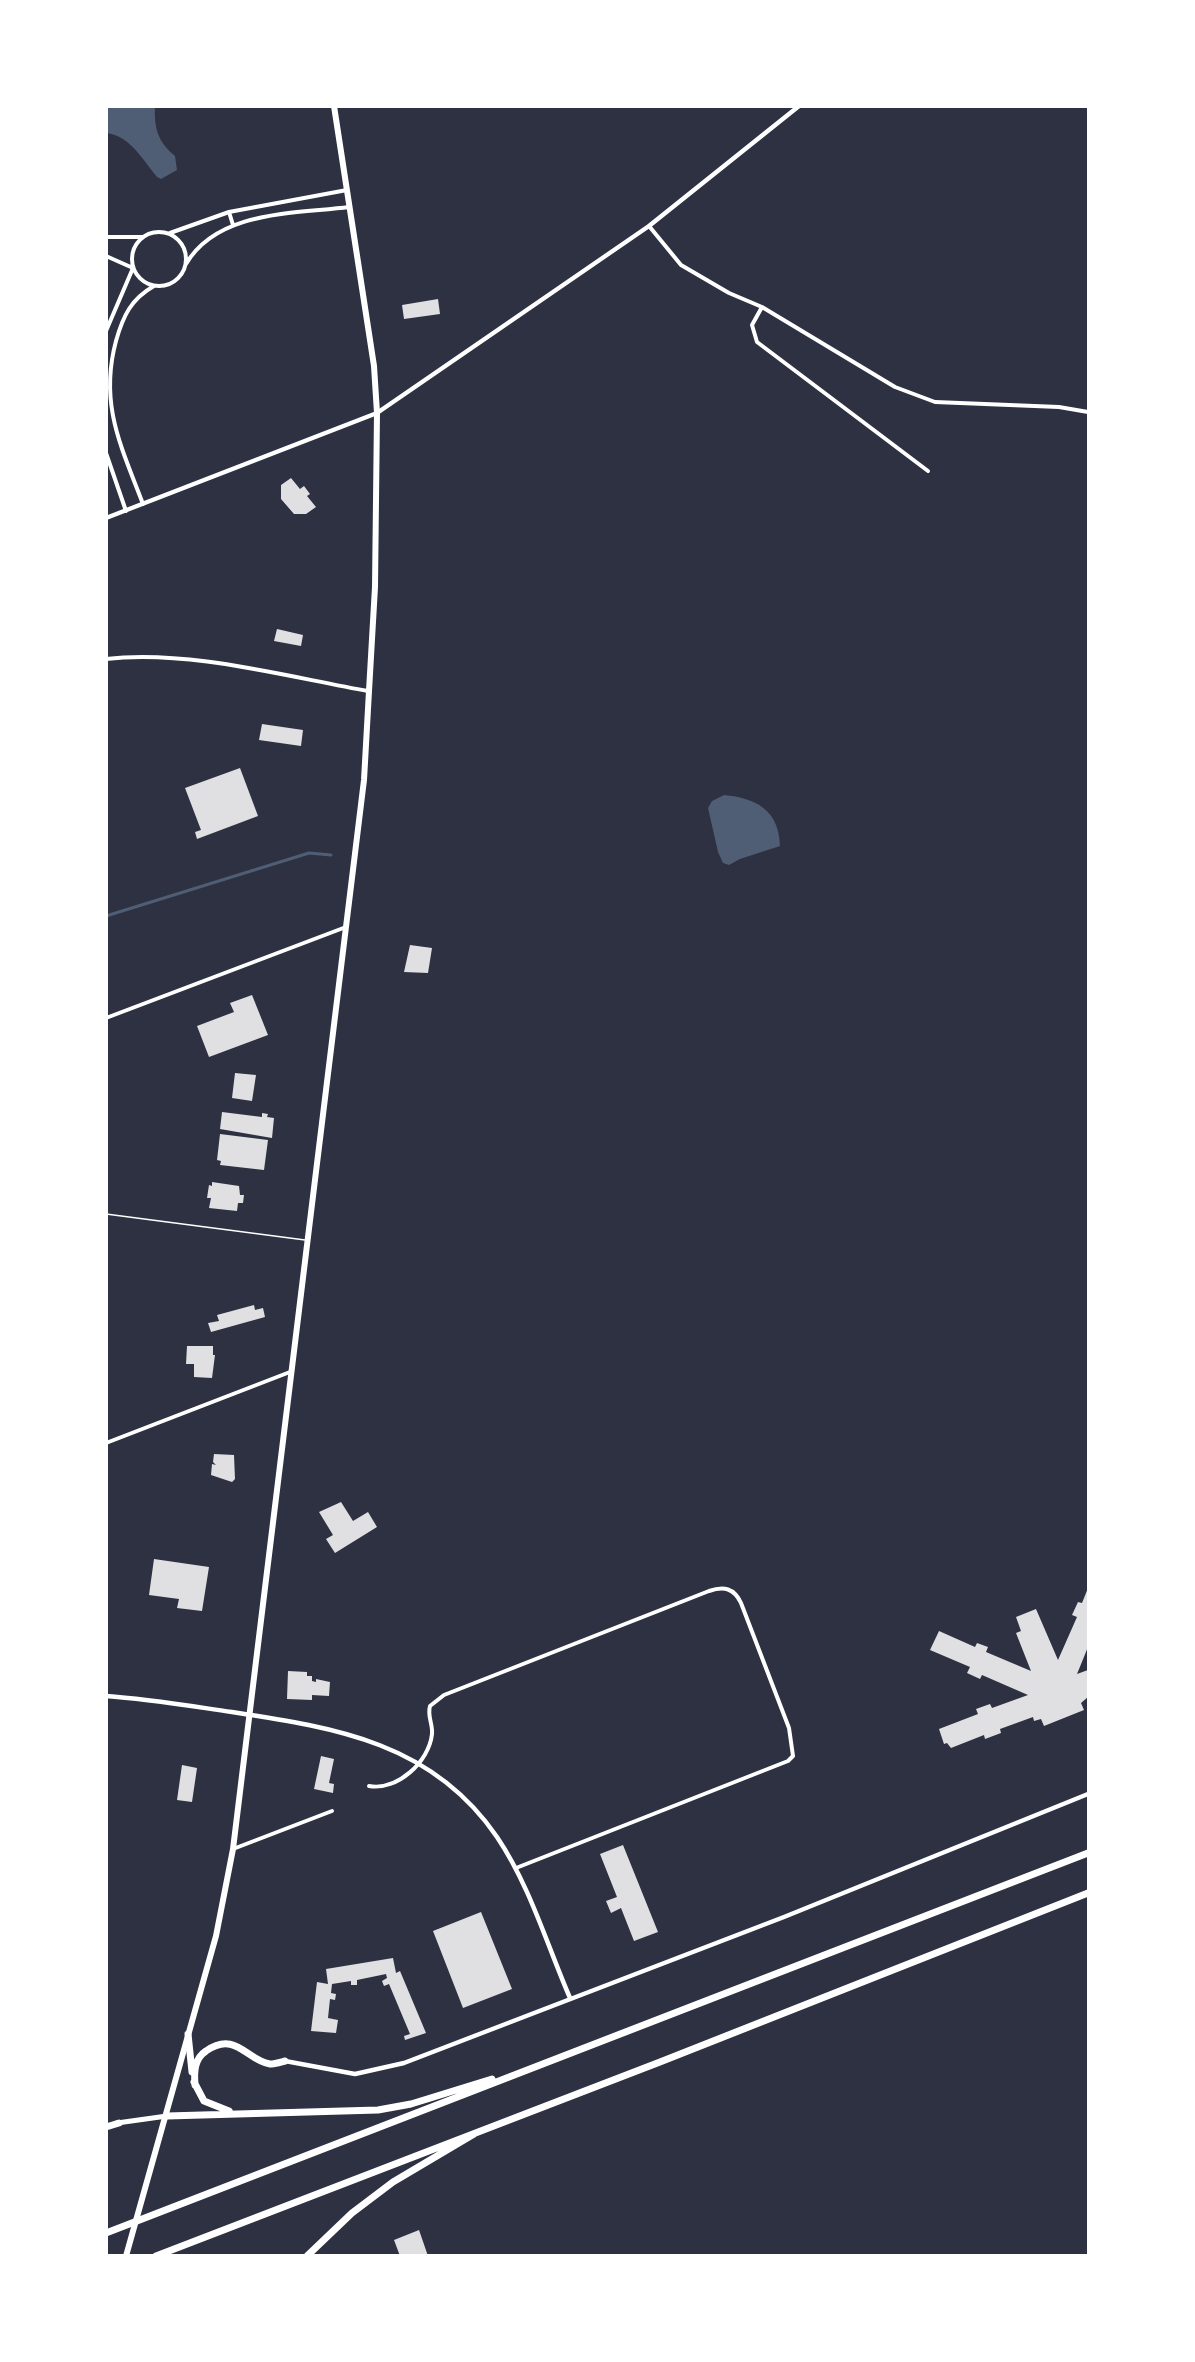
<!DOCTYPE html>
<html>
<head>
<meta charset="utf-8">
<style>
	body { margin:0 }
	#map { position:relative; width:1195px; height:2362px; overflow:hidden; background:#2d3142; font-family:Helvetica,sans-serif }
	canvas { display:block }
	.frame { position:absolute; inset:0; border:108px solid #fff; pointer-events:none }
</style>
</head>
<body>
<div id="map">
<canvas width="1195" height="2362"></canvas>
<div class="frame"></div>
</div>
<script>
const c = document.querySelector('canvas').getContext('2d');
c.lineJoin = 'round';
function fill(path, color) {
  c.fillStyle = color;
  c.fill(path, 'evenodd');
}
function stroke(path, color, width, dash) {
  c.strokeStyle = color;
  c.lineWidth = width;
  c.lineCap = dash ? 'butt' : 'round';
  c.setLineDash(dash || []);
  c.stroke(path);
}
fill(new Path2D(`
	M 106,107 L 155,107 C 154,128 158,142 175,156 L 177,170 L 161,179 L 157,177 C 142,159 131,137 107,133 Z
	M 724,795 C 756,798 779,810 780,846 L 740,859 L 729,865 L 723,863 L 718,852 L 708,808 L 712,801 Z`), '#4f5d75');
stroke(new Path2D(`
	M 106,916 L 309,853 L 331,855`), '#4f5d75', 3);
fill(new Path2D(`
	M 438,299 L 440,314 L 404,319 L 402,305 Z
	M 291,478 L 300,489 L 304,486 L 310,494 L 307,496 L 316,507 L 306,514 L 294,514 L 281,499 L 281,485 Z
	M 277,629 L 303,635 L 301,646 L 274,641 Z
	M 262,724 L 303,730 L 301,746 L 259,740 Z
	M 240,768 L 258,816 L 197,839 L 195,832 L 201,830 L 185,788 Z
	M 410,945 L 432,948 L 428,973 L 404,972 Z
	M 252,995 L 268,1035 L 209,1057 L 197,1026 L 234,1012 L 230,1003 Z
	M 235,1073 L 256,1075 L 252,1101 L 232,1098 Z
	M 222,1112 L 262,1117 L 262,1113 L 268,1114 L 267,1117 L 274,1118 L 272,1138 L 220,1129 Z
	M 220,1134 L 268,1140 L 264,1170 L 220,1165 L 221,1161 L 217,1160 Z
	M 212,1182 L 239,1186 L 240,1195 L 244,1195 L 243,1203 L 238,1203 L 237,1211 L 209,1208 L 211,1198 L 207,1198 L 209,1185 L 212,1186 Z
	M 254,1305 L 255,1310 L 263,1308 L 265,1317 L 211,1332 L 208,1323 L 219,1321 L 217,1315 Z
	M 187,1346 L 213,1346 L 213,1355 L 215,1355 L 212,1378 L 194,1377 L 194,1364 L 186,1364 Z
	M 214,1454 L 234,1455 L 235,1479 L 232,1482 L 211,1475 L 212,1464 L 216,1465 L 213,1462 Z
	M 341,1502 L 353,1521 L 368,1512 L 377,1527 L 335,1553 L 326,1539 L 333,1535 L 319,1512 Z
	M 154,1559 L 209,1567 L 202,1611 L 177,1608 L 179,1599 L 149,1595 Z
	M 1088,1588 L 1088,1647 L 1077,1674 L 1088,1670 L 1088,1697 L 1081,1703 L 1084,1710 L 1044,1726 L 1041,1719 L 1034,1721 L 1033,1717 L 1000,1729 L 1001,1733 L 985,1739 L 984,1735 L 951,1748 L 947,1743 L 944,1744 L 939,1729 L 978,1714 L 976,1709 L 990,1704 L 992,1708 L 1028,1695 L 982,1675 L 980,1679 L 967,1673 L 970,1667 L 930,1650 L 939,1631 L 975,1647 L 977,1643 L 988,1647 L 986,1652 L 1031,1671 L 1016,1633 L 1021,1631 L 1016,1617 L 1036,1609 L 1058,1660 L 1077,1617 L 1072,1615 L 1078,1602 L 1082,1603 Z
	M 288,1671 L 307,1672 L 307,1676 L 312,1676 L 312,1681 L 316,1682 L 316,1679 L 330,1682 L 329,1696 L 312,1695 L 312,1700 L 287,1699 Z
	M 321,1756 L 334,1759 L 329,1783 L 334,1784 L 333,1793 L 314,1789 Z
	M 182,1765 L 197,1768 L 192,1802 L 177,1800 Z
	M 623,1845 L 658,1932 L 634,1941 L 621,1908 L 611,1913 L 606,1901 L 617,1897 L 600,1854 Z
	M 481,1912 L 512,1989 L 463,2008 L 433,1931 Z
	M 393,1958 L 396,1973 L 400,1971 L 426,2033 L 405,2040 L 404,2036 L 410,2034 L 389,1984 L 384,1986 L 382,1981 L 387,1978 L 386,1974 L 357,1980 L 357,1985 L 351,1985 L 351,1981 L 332,1984 L 331,1993 L 336,1994 L 335,2000 L 330,1999 L 328,2018 L 338,2020 L 336,2033 L 311,2031 L 317,1982 L 328,1984 L 326,1969 Z
	M 419,2230 L 428,2256 L 400,2256 L 394,2240 Z`), '#e0e0e3');
stroke(new Path2D(`
	M 106,1214 L 305,1240`), '#fff', 1.5);
stroke(new Path2D(`
	M 229,212 L 233,225
	M 649,226 L 681,265 L 729,293 L 762,307 L 895,387 L 935,402 L 1059,407 L 1088,412
	M132 259a27 27 0 1 1 54 0a27 27 0 1 1-54 0Z
	M 170,233 L 229,212 L 347,190
	M 106,237 L 142,237
	M 106,256 L 133,268 L 106,331
	M 186,264 C 218,210 295,214 349,207
	M 762,307 L 752,325 L 757,342 L 928,471
	M 106,453 L 126,511
	M 143,504 C 121,446 99,404 116,341 C 123,316 131,299 154,286
	M 106,659 C 187,649 288,677 368,691
	M 106,1018 L 346,927
	M 106,1443 L 290,1372
	M 369,1786 C 397,1791 429,1762 432,1734 C 433,1724 427,1716 430,1706 L 444,1695 L 709,1591 C 724,1586 734,1588 741,1603 L 789,1728 L 793,1756 L 788,1761 L 516,1868
	M 233,1849 L 332,1811`), '#fff', 4);
stroke(new Path2D(`
	M 106,518 L 377,413 L 649,226 L 799,106
	M 106,1696 C 149,1699 190,1706 232,1712 C 337,1728 433,1743 497,1837 C 530,1886 547,1945 570,1998
	M 285,2061 L 355,2074 L 404,2063 L 784,1917 L 1088,1794`), '#fff', 4.5);
stroke(new Path2D(`
	M 117,2123 L 167,2116`), '#fff', 5);
stroke(new Path2D(`
	M 126,2256 L 216,1936 L 233,1849 L 364,780 L 369,691 L 375,587 L 377,413 L 374,366 L 334,106`), '#fff', 6);
stroke(new Path2D(`
	M 188,2034 L 192,2072
	M 194,2082 L 204,2101 L 229,2111
	M 195,2085 C 194,2072 194,2059 206,2051 C 236,2030 247,2061 270,2064 C 274,2064 281,2062 285,2061
	M 167,2116 L 378,2110 L 411,2104 L 492,2079
	M 106,2127 L 119,2123
	M 106,2233 L 1088,1853
	M 156,2256 L 660,2062 L 1088,1893
	M 307,2256 L 352,2213 L 393,2182 L 474,2134`), '#fff', 7);
</script>
</body>
</html>
